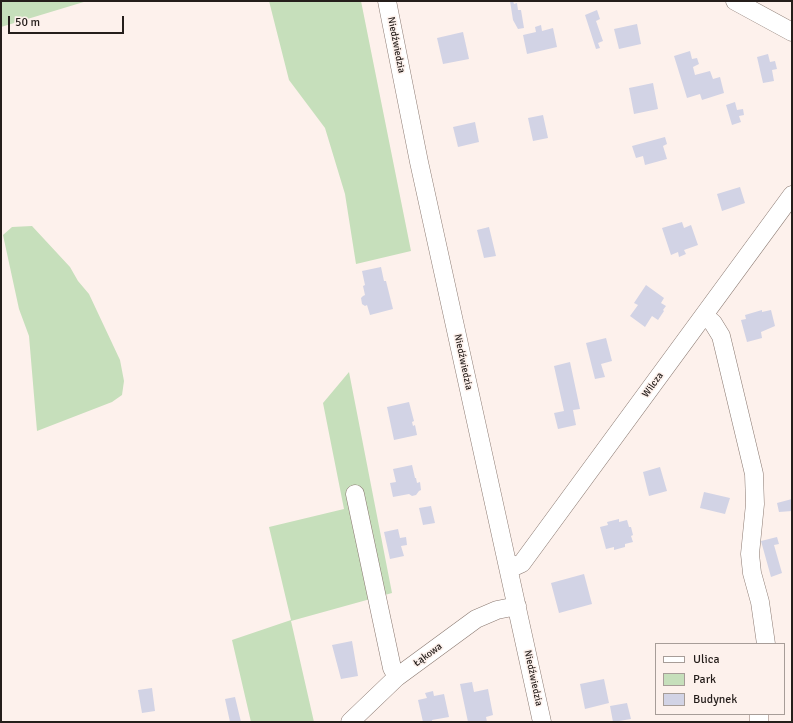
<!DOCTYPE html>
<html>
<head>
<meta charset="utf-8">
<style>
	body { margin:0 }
	#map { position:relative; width:793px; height:723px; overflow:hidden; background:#fdf1ec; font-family:Signika,sans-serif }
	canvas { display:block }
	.frame { position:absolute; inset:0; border:2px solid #251e1b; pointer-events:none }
	.legend { position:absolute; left:655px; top:643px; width:130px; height:72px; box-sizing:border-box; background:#fdf1ec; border:1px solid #a79d98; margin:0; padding:5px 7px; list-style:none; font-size:12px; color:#251e1b }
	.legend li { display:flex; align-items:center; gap:8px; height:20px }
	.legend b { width:20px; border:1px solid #a79d98 }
	.scale { position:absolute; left:8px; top:16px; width:116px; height:18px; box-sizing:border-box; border:2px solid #251e1b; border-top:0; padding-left:5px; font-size:12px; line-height:14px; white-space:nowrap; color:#251e1b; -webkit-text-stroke:3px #fdf1ec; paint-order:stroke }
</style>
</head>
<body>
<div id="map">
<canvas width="793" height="723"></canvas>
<div class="frame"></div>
<ul class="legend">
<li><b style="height:5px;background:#fff"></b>Ulica</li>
<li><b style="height:11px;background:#c6dfbb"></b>Park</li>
<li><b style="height:11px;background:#d2d3e5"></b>Budynek</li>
</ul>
<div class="scale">50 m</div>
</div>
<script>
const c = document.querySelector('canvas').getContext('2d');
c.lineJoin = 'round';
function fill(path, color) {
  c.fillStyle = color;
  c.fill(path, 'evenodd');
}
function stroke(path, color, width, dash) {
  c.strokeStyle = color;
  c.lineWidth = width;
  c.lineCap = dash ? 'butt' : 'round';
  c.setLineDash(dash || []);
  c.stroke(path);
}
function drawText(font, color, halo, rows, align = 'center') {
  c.font = font + ' Signika,sans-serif';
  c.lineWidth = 3;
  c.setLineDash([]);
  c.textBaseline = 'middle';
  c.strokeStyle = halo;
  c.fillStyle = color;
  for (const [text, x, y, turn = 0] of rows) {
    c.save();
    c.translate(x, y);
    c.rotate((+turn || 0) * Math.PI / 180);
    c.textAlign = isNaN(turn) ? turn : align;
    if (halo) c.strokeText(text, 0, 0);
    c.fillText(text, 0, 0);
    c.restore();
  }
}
fill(new Path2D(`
	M 1,1 L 87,1 L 1,27 Z
	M 269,1 L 361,1 L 411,251 L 356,264 L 345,194 L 325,128 L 289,80 Z
	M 32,226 L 70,267 L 78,281 L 89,294 L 120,360 L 124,381 L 122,395 L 112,402 L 37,431 L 29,336 L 19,309 L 3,235 L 12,227 Z
	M 349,372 L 392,593 L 291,621 L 314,722 L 251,722 L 232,640 L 291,620 L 269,527 L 344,509 L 323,403 Z`), '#c6dfbb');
fill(new Path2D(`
	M 510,1 L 513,1 L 514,4 L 517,3 L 518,10 L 521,10 L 524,28 L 518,29 L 513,20 Z
	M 597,10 L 600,19 L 596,21 L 603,41 L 598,43 L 600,48 L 596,49 L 585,15 Z
	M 637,24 L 641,44 L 619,49 L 614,29 Z
	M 541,25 L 542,31 L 553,28 L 557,47 L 527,54 L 523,35 L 536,32 L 535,27 Z
	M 463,32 L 469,59 L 443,64 L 437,38 Z
	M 690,51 L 692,59 L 697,58 L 699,64 L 693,67 L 695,75 L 710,71 L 713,79 L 720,77 L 724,93 L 702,100 L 700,94 L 687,98 L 674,56 Z
	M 768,54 L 770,62 L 775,61 L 777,69 L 772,70 L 774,81 L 763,83 L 757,57 Z
	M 653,83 L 658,109 L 634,114 L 629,88 Z
	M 735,102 L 737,110 L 743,109 L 744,115 L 739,116 L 741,122 L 732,125 L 726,105 Z
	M 543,115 L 548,138 L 533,141 L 528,118 Z
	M 475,122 L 479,142 L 458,147 L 453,127 Z
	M 665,137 L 667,144 L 663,146 L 667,159 L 645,165 L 643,156 L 636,158 L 632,146 Z
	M 740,187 L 745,203 L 722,211 L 717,194 Z
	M 682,222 L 684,228 L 691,225 L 698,245 L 684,250 L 686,254 L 679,257 L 678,252 L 671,255 L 662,228 Z
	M 489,227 L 496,256 L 484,258 L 477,230 Z
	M 381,267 L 384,281 L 386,281 L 393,309 L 370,315 L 367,305 L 365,306 L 362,304 L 361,298 L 363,296 L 365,295 L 363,286 L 365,285 L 362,271 Z
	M 646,285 L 664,298 L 661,303 L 666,306 L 663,310 L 664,311 L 658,320 L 652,316 L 645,327 L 630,316 L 638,305 L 634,303 Z
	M 762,310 L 762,312 L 771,310 L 775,326 L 761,332 L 762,338 L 747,342 L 741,320 L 746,319 L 745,315 Z
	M 606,338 L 612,361 L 601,364 L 605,377 L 595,379 L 586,343 Z
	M 570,362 L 580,409 L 573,410 L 576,425 L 558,429 L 554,413 L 564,411 L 554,366 Z
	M 409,402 L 414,421 L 412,422 L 413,426 L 415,425 L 417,435 L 394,440 L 387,407 Z
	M 412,465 L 415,478 L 416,478 L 417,483 L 420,482 L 421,490 L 419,491 L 416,495 L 412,496 L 409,494 L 393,497 L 390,483 L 396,482 L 393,469 Z
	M 660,467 L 667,491 L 649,496 L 643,472 Z
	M 704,492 L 730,498 L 725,514 L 700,508 Z
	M 792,499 L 792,511 L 779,512 L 777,503 Z
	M 431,506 L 435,523 L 423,525 L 419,508 Z
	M 619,519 L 619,522 L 627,520 L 629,527 L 631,527 L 633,535 L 631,536 L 633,542 L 625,544 L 625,547 L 614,550 L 614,547 L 606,549 L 600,527 L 608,525 L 607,522 Z
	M 398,529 L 400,538 L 406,537 L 407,545 L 401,546 L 404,556 L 390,559 L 384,532 Z
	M 777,537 L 779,544 L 774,545 L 782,573 L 771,577 L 761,541 Z
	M 584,574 L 592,604 L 559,613 L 551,583 Z
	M 352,641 L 358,676 L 341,679 L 332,645 Z
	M 604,679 L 609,703 L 585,709 L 580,684 Z
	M 472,682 L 474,692 L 488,689 L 493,715 L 486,717 L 487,722 L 468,722 L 460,684 Z
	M 152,688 L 155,711 L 142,713 L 138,690 Z
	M 433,691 L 434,696 L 444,694 L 449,717 L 432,720 L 432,722 L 423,722 L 418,700 L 427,698 L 425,693 Z
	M 235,697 L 241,722 L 230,722 L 225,699 Z
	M 627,703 L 631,719 L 613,722 L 610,706 Z`), '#d2d3e5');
const minor = new Path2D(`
	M 387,1 L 419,162 L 542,722
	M 735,1 L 792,32
	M 704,315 L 713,323 L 721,336 L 754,474 L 755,504 L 750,554 L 752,573 L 760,602 L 766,644
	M 355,494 L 392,668 L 397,677
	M 509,569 L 522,563 L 792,195
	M 350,722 L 397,677 L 476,619 L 497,610 L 517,606
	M 759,722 L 759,714`);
stroke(minor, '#8a7971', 19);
stroke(minor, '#fff', 18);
drawText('10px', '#251e1b', '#fdf1ec', [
	["Niedźwiedzia",396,45,79],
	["Niedźwiedzia",463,362,78],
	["Wilcza",653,385,-54],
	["Łąkowa",428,655,-36],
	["Niedźwiedzia",533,678,78]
]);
</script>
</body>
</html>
